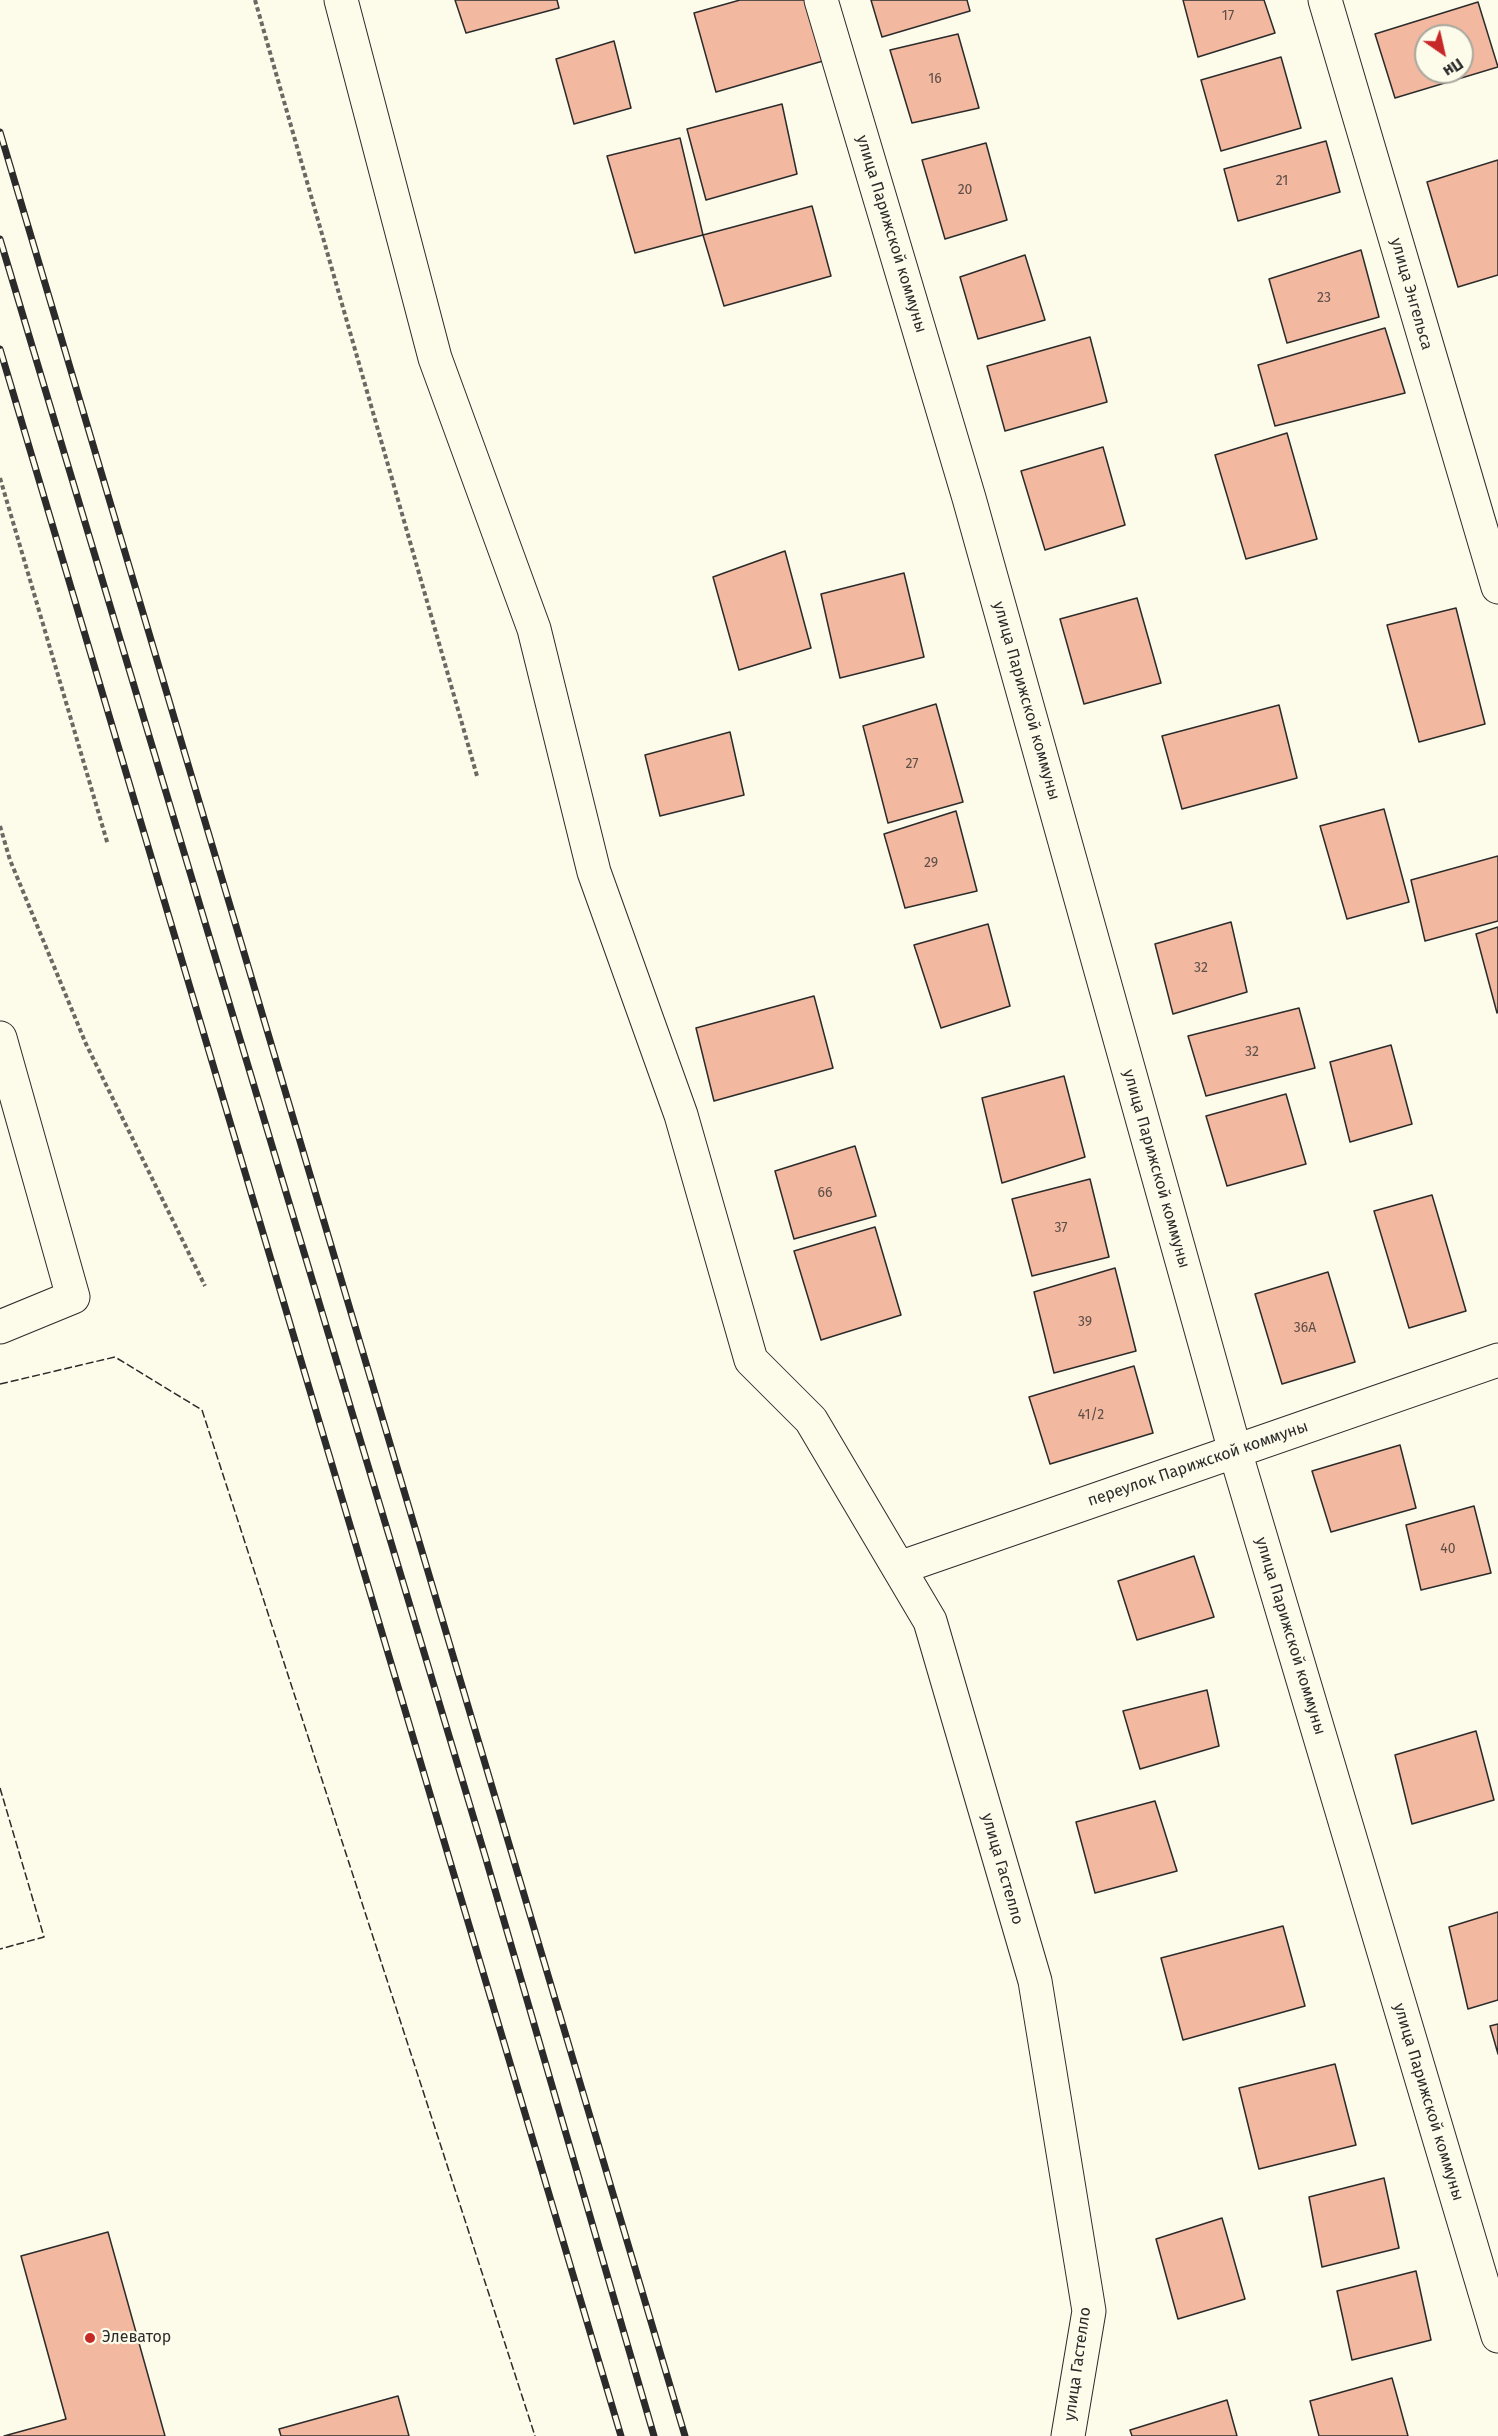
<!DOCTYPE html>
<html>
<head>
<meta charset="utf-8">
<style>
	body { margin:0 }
	#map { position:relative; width:1498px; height:2436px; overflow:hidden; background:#fdfbea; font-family:"Fira Sans",sans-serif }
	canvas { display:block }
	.north { position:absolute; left:1414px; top:24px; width:60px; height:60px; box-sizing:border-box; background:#fdfbea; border:2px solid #a9a89e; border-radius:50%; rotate:146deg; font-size:16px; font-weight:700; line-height:24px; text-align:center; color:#2b2b2b }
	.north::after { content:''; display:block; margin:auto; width:21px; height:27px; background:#c62828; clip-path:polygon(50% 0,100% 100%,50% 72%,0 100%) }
</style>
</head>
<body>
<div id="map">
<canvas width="1498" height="2436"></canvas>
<div class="north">Пн</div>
</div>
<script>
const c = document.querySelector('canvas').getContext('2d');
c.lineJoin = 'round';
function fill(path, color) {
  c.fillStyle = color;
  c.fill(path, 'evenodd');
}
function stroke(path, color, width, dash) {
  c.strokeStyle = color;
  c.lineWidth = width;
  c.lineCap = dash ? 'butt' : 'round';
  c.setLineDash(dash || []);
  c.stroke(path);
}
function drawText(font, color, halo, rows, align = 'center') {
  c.font = font + ' "Fira Sans",sans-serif';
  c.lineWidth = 4.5;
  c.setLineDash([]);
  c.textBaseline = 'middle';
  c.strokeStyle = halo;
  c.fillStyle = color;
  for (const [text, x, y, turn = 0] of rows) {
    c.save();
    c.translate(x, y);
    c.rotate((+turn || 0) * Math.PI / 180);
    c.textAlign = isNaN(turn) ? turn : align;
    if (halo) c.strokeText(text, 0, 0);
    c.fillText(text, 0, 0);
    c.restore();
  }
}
const building = new Path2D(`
	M 455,0 L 557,0 L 559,8 L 466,33 Z
	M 740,0 L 807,0 L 823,61 L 716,92 L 694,13 Z
	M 871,0 L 967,0 L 970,11 L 882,37 Z
	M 1183,0 L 1264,0 L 1275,33 L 1198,57 Z
	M 1478,2 L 1498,67 L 1395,98 L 1375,34 ZM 1426,36 L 1462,36 L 1462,72 L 1426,72 Z
	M 958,34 L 979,108 L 912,123 L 890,50 Z
	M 614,41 L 631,108 L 574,124 L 556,59 Z
	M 1281,57 L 1301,128 L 1221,151 L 1201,80 Z
	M 782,104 L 797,174 L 706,200 L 687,129 Z
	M 680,138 L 703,235 L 635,253 L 607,156 Z
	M 1326,141 L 1340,192 L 1238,221 L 1224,169 Z
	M 986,143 L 1007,220 L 945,239 L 922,160 Z
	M 1498,160 L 1498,275 L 1458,287 L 1427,182 Z
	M 812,206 L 831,276 L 724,306 L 703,235 Z
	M 1361,250 L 1379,317 L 1287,343 L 1269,279 Z
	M 1025,255 L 1045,320 L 978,339 L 960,277 Z
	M 1385,328 L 1405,393 L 1275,426 L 1258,365 Z
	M 1090,337 L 1107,402 L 1005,431 L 987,366 Z
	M 1287,433 L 1317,539 L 1246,559 L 1215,455 Z
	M 1103,447 L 1125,525 L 1045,550 L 1021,471 Z
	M 785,551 L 811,648 L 739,670 L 713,577 Z
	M 904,573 L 924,657 L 840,678 L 821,594 Z
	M 1137,598 L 1161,683 L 1084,704 L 1060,619 Z
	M 1456,608 L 1485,724 L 1419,742 L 1387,625 Z
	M 936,704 L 963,802 L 888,823 L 863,726 Z
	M 1279,705 L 1297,778 L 1182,809 L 1162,736 Z
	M 730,732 L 744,795 L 660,816 L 645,755 Z
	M 1384,809 L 1409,902 L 1347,919 L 1320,826 Z
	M 956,811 L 977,891 L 905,908 L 884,834 Z
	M 1498,856 L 1498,921 L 1425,941 L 1411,880 Z
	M 1231,922 L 1247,992 L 1173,1014 L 1155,944 Z
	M 988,924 L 1010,1006 L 941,1028 L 914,945 Z
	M 1498,927 L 1498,1012 L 1497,1013 L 1476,934 Z
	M 814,996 L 833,1068 L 714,1101 L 696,1028 Z
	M 1299,1008 L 1315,1068 L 1206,1096 L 1188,1036 Z
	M 1391,1045 L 1412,1124 L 1350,1142 L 1330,1062 Z
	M 1064,1076 L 1085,1157 L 1002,1183 L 982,1098 Z
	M 1286,1094 L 1306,1164 L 1227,1186 L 1206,1116 Z
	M 855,1146 L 876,1216 L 794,1239 L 775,1171 Z
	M 1090,1179 L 1109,1257 L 1032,1276 L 1012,1199 Z
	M 1432,1195 L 1466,1311 L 1409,1328 L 1374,1211 Z
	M 875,1227 L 901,1315 L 821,1340 L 794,1251 Z
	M 1115,1268 L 1136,1351 L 1054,1373 L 1034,1292 Z
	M 1328,1272 L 1355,1362 L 1282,1384 L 1255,1294 Z
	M 1134,1366 L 1153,1433 L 1050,1464 L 1029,1397 Z
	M 1400,1445 L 1416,1508 L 1331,1532 L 1312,1471 Z
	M 1474,1506 L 1491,1573 L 1421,1590 L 1406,1525 Z
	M 1194,1556 L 1214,1617 L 1137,1640 L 1118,1581 Z
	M 1207,1690 L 1219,1746 L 1140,1769 L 1123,1711 Z
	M 1476,1731 L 1494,1800 L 1412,1824 L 1395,1755 Z
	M 1155,1801 L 1177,1871 L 1095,1893 L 1076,1822 Z
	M 1498,1912 L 1498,2000 L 1468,2009 L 1449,1927 Z
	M 1283,1926 L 1305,2006 L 1183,2040 L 1161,1958 Z
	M 1498,2024 L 1498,2054 L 1490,2026 Z
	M 1335,2064 L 1356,2145 L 1259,2169 L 1239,2088 Z
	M 1384,2178 L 1399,2248 L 1322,2267 L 1309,2197 Z
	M 1222,2218 L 1245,2299 L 1178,2319 L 1156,2239 Z
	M 108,2232 L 165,2436 L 4,2436 L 66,2419 L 21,2256 Z
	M 1416,2271 L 1431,2340 L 1352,2360 L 1337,2291 Z
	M 1392,2378 L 1408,2436 L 1319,2436 L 1310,2401 Z
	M 398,2396 L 409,2436 L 281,2436 L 279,2429 Z
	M 1227,2400 L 1237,2436 L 1132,2436 L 1130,2430 Z`);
fill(building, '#f2b8a0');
stroke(building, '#2b2b2b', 1.5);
const street = new Path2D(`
	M 341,0 L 435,358 L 534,629 L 594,872 L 681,1115 L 751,1360 L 811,1420 L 930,1621 L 1035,1981 L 1089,2311 L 1068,2436
	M 821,0 L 969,498 L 1235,1451 L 1498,2336
	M 1325,0 L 1498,587
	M 0,1038 L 73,1297 L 0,1327
	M 899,1568 L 1498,1360`);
stroke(street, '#2b2b2b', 35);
stroke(new Path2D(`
	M 255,0 L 477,776
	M 0,478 L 108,845
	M 0,826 L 10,860 L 86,1044 L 205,1286`), '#6a6964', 4, [4.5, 3]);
stroke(street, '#fdfbea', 33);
const rail = new Path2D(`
	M 0,132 L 685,2436
	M 0,239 L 486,1859 L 654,2436
	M 0,349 L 621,2436`);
stroke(rail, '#2b2b2b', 7);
stroke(rail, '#fdfbea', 4.5, [14]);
stroke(new Path2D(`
	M 0,1384 L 115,1357 L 202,1410 L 535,2436
	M 0,1788 L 44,1937 L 0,1949`), '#2b2b2b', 1.5, [8, 3]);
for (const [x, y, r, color] of [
	[90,2338,6,"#c62828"]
]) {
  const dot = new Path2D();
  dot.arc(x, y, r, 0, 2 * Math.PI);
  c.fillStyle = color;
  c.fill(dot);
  stroke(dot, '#fdfbea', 2);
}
drawText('14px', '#5d4e48', null, [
	["17",1228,16],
	["16",935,79],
	["21",1282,181],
	["20",965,190],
	["23",1324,298],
	["27",912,764],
	["29",931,863],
	["32",1201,968],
	["32",1252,1052],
	["66",825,1193],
	["37",1061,1228],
	["39",1085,1322],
	["36А",1305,1328],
	["41/2",1091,1415],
	["40",1448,1549]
]);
drawText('16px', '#2b2b2b', '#fdfbea', [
	["улица Парижской коммуны",891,234,73],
	["улица Энгельса",1411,294,74],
	["улица Парижской коммуны",1026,701,74],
	["улица Парижской коммуны",1156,1169,74],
	["переулок Парижской коммуны",1198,1464,-19],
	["улица Парижской коммуны",1290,1636,73],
	["улица Гастелло",1002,1869,74],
	["улица Парижской коммуны",1428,2102,73],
	["улица Гастелло",1078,2364,-82]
]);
drawText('16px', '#2b2b2b', '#fdfbea', [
	["Элеватор",102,2338]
], 'left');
</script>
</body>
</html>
